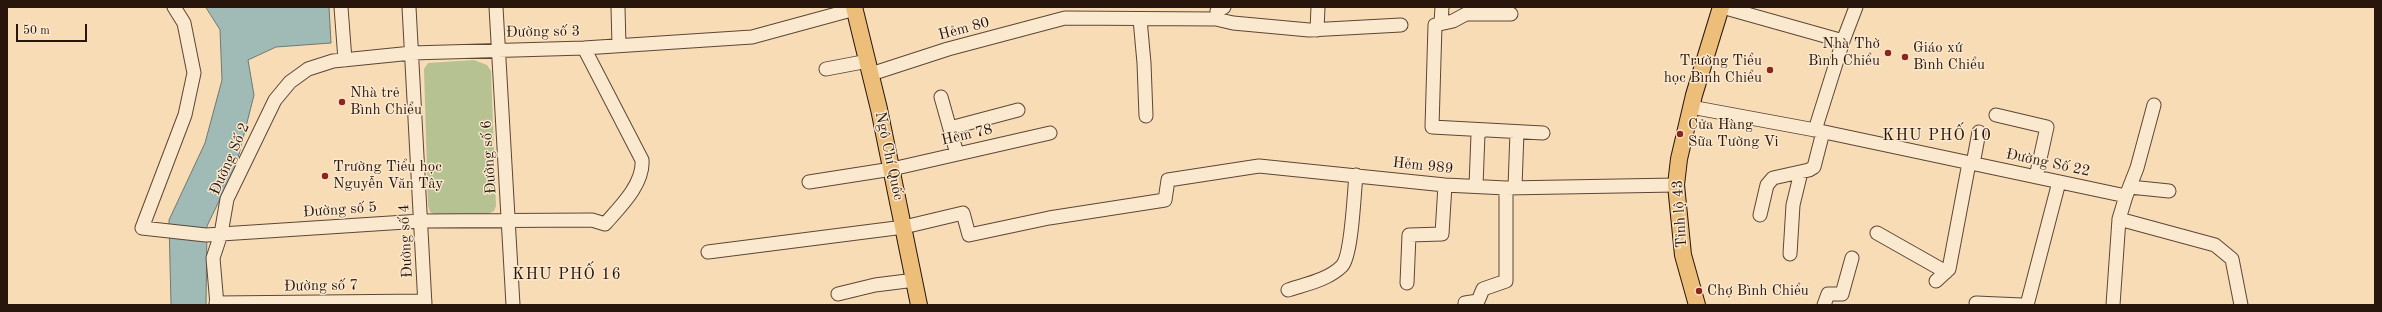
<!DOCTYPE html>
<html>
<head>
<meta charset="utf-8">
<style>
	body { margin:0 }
	#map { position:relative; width:2382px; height:312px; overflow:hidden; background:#f8dcb5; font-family:"Old Standard TT",serif }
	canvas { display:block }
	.frame { position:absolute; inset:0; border:8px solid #28150c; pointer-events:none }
	.scale { position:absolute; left:16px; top:24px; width:71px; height:18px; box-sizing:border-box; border:2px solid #28150c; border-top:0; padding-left:5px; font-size:12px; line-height:14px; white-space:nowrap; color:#28150c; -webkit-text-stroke:3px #fae8cf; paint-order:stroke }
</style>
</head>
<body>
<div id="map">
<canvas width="2382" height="312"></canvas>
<div class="frame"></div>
<div class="scale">50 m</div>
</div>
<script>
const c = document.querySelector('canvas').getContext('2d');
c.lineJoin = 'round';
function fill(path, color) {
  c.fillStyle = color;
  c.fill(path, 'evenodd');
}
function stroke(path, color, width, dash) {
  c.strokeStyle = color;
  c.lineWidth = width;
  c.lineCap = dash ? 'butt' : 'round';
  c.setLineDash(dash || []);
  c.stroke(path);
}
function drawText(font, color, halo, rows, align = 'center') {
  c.font = font + ' "Old Standard TT",serif';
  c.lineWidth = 3;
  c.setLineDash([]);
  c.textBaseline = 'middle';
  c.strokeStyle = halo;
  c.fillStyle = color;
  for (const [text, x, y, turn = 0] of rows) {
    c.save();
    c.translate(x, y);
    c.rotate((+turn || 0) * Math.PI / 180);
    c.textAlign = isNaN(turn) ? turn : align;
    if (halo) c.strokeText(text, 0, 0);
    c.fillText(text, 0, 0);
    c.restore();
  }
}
fill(new Path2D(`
	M 474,60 L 487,65 L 491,71 L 496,206 L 494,211 L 488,214 L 436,215 L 430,212 L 428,205 L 424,69 L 428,63 Z`), '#b7c292');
const water = new Path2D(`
	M 206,7 L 329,7 L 331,43 L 276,47 L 248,60 L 254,95 L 236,166 L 207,226 L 206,305 L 171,305 L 169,220 L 205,143 L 222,80 L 220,30 Z`);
fill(water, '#a0bab6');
stroke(water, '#707872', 1);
const minor = new Path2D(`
	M 174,7 L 184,23 L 194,73 L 185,115 L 142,228 L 206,235 L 421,221 L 592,220 L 605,224 C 620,207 644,184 642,160 L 584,48
	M 341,7 L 345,60
	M 409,7 L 425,305
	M 496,7 L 513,305
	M 618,7 L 619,46
	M 1722,7 L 1843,41
	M 1217,11 L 1224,7
	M 1511,14 L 1466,14 L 1453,21 L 1435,25 L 1432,127 L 1543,133
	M 1140,19 L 1144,63 L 1146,116
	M 1441,23 L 1442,7
	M 1317,30 L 1318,7
	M 826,69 L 868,61
	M 871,74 L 948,49 L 1065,18 L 1216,19 L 1233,23 L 1309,30 L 1401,25
	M 941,97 L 957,154
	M 1691,107 L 1815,130 L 2126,196 L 2119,219 L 2113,305
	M 1996,115 L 2047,127 L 2036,177
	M 950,128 L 1018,110
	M 1815,130 L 1843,41 L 1856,7
	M 1973,164 L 1979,132
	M 809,182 L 892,169 L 1050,133
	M 1476,186 L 1478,134 L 1482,131
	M 1515,187 L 1517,132
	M 2130,187 L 2169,191
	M 2126,196 L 2137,168 L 2154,105
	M 1760,215 L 1767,185 L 1773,178 L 1809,170 L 1814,167 L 1823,132
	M 2119,219 L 2215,245 L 2232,259 L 2241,305
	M 1877,233 L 1946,272
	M 708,252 L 904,227 L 963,213 L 969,235 L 1049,218 L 1165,200 L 1168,180 L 1259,166 L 1445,185 L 1506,188 L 1676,185
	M 1790,254 L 1793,205 L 1801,172
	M 1936,281 L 1949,269 L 1969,163
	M 1407,283 L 1409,235 L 1442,234 L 1445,185
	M 1288,290 C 1306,284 1328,280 1342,266 C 1352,255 1354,193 1356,175
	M 838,294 L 875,285 L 915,280
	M 216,303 L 425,301
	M 1976,303 L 2022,305
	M 217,305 L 213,258 L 221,234 L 227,199 L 275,100 L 290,82 L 308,69 L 333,61 L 412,53 L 584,48 L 752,37 L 855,9
	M 1465,305 L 1465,303 L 1478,301 L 1483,289 L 1506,281 L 1506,188
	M 1824,305 L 1828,294 L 1842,294 L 1852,258
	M 2027,305 L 2059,182`);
const major = new Path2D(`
	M 854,7 L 879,109 L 919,305
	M 1697,305 L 1683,255 L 1676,185 L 1679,159 L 1694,95 L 1721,7`);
stroke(minor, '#5c4736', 15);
stroke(major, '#28150c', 18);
stroke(minor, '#fae8cf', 13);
stroke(major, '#ecbe7a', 16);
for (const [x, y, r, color] of [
	[1888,53,4,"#8f2418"],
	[1905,57,4,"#8f2418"],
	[1770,70,4,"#8f2418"],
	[342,102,4,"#8f2418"],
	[1680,134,4,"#8f2418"],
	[325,176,4,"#8f2418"],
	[1699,291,4,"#8f2418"]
]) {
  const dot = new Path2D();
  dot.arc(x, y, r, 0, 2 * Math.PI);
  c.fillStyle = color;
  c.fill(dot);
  stroke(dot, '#fae8cf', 1.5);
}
drawText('15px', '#28150c', '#fae8cf', [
	["Hẻm 80",964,29,-15],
	["Đường số 3",543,32,-1],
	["Hẻm 78",967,135,-13],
	["Ngô Chí Quốc",889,156,78],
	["Đường số 6",489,157,-94],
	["Đường Số 2",230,159,-66],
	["Đường Số 22",2048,163,12],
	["Hẻm 989",1423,166,6],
	["Đường số 5",340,210,-4],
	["Tỉnh lộ 43",1680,214,-94],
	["Đường số 4",406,241,-93],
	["Đường số 7",321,286,-1]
]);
drawText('15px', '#28150c', '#fae8cf', [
	["Nhà Thờ",1880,44,"right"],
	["Bình Chiểu",1880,61,"right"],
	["Giáo xứ",1913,48],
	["Bình Chiểu",1913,65],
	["Trường Tiểu",1762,61,"right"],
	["học Bình Chiểu",1762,78,"right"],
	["Nhà trẻ",350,93],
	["Bình Chiểu",350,110],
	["Cửa Hàng",1688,125],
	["Sữa Tường Vi",1688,142],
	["Trường Tiểu học",333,167],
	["Nguyễn Văn Tây",333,184],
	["Chợ Bình Chiểu",1707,291]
], 'left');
c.letterSpacing = '1px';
drawText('16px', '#28150c', '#fae8cf', [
	["KHU PHỐ 10",1937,136],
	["KHU PHỐ 16",567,275]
]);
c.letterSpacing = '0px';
</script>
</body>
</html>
